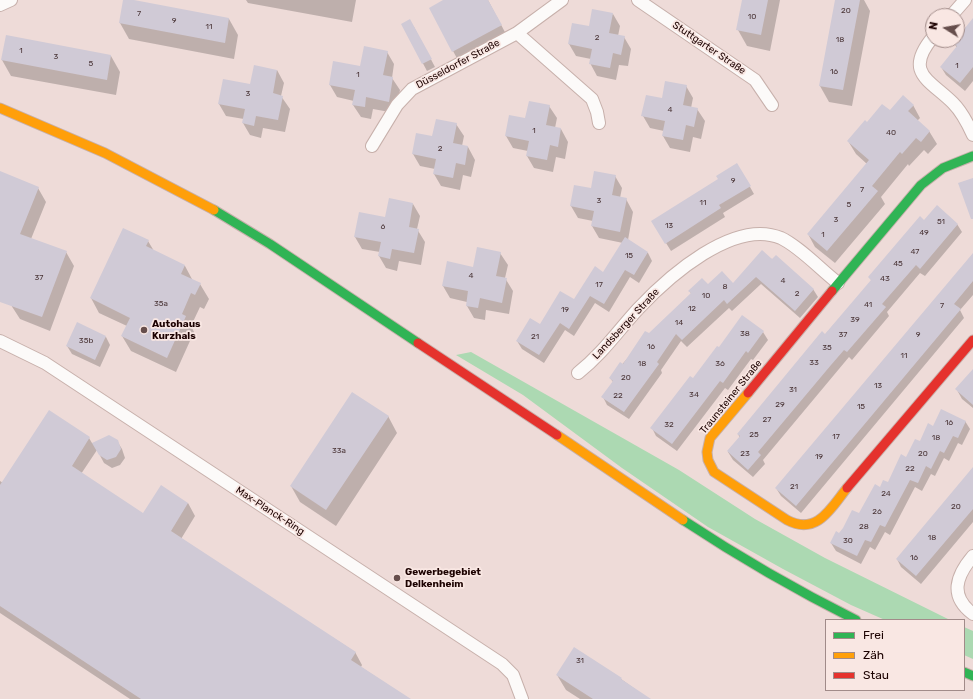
<!DOCTYPE html>
<html>
<head>
<meta charset="utf-8">
<style>
	body { margin:0 }
	#map { position:relative; width:973px; height:699px; overflow:hidden; background:#eedbd8; font-family:Rubik,sans-serif }
	canvas { display:block }
	.legend { position:absolute; left:825px; top:619px; width:140px; height:72px; box-sizing:border-box; background:#f9e7e3; border:1px solid #a18b89; margin:0; padding:5px 7px; list-style:none; font-size:12px; color:#1c0201 }
	.legend li { display:flex; align-items:center; gap:8px; height:20px }
	.legend b { width:20px; border:1px solid #a18b89 }
	.north { position:absolute; left:925px; top:8px; width:40px; height:40px; box-sizing:border-box; background:#f9e7e3; border:1px solid #a18b89; border-radius:50%; rotate:281deg; font-size:11px; font-weight:700; line-height:16px; text-align:center; color:#1c0201 }
	.north::after { content:''; display:block; margin:auto; width:14px; height:18px; background:#664e4c; clip-path:polygon(50% 0,100% 100%,50% 72%,0 100%) }
</style>
</head>
<body>
<div id="map">
<canvas width="973" height="699"></canvas>
<ul class="legend">
<li><b style="height:5px;background:#30b455"></b>Frei</li>
<li><b style="height:5px;background:#ff9f0a"></b>Zäh</li>
<li><b style="height:5px;background:#e5322d"></b>Stau</li>
</ul>
<div class="north">N</div>
</div>
<script>
const c = document.querySelector('canvas').getContext('2d');
c.lineJoin = 'round';
function fill(path, color) {
  c.fillStyle = color;
  c.fill(path, 'evenodd');
}
function stroke(path, color, width, dash) {
  c.strokeStyle = color;
  c.lineWidth = width;
  c.lineCap = dash ? 'butt' : 'round';
  c.setLineDash(dash || []);
  c.stroke(path);
}
function drawText(font, color, halo, rows, align = 'center') {
  c.font = font + ' Rubik,sans-serif';
  c.lineWidth = 3.5;
  c.setLineDash([]);
  c.textBaseline = 'middle';
  c.strokeStyle = halo;
  c.fillStyle = color;
  for (const [text, x, y, turn = 0] of rows) {
    c.save();
    c.translate(x, y);
    c.rotate((+turn || 0) * Math.PI / 180);
    c.textAlign = isNaN(turn) ? turn : align;
    if (halo) c.strokeText(text, 0, 0);
    c.fillText(text, 0, 0);
    c.restore();
  }
}
fill(new Path2D(`
	M 471,352 L 679,470 L 755,519 L 825,558 L 950,620 L 885,620 L 851,605 L 783,569 L 708,527 L 622,468 L 523,395 L 456,355 Z
	M 964,627 L 973,631 L 973,659 L 964,655 Z`), '#acd9b2');
fill(new Path2D(`
	M 124,0 L 229,19 L 238,35 L 234,59 L 129,39 L 120,23 Z
	M 246,0 L 356,0 L 352,22 L 248,3 Z
	M 445,0 L 488,0 L 507,36 L 459,62 L 453,51 Z
	M 743,0 L 780,0 L 770,51 L 747,46 L 738,30 Z
	M 836,0 L 864,0 L 870,11 L 852,106 L 829,102 L 820,86 Z
	M 613,14 L 620,26 L 618,36 L 624,37 L 631,49 L 628,66 L 619,65 L 616,80 L 597,76 L 590,63 L 591,59 L 576,56 L 569,44 Z
	M 402,24 L 414,27 L 435,67 L 427,71 Z
	M 973,24 L 973,81 L 965,91 L 946,75 L 941,67 L 957,48 L 954,43 Z
	M 387,52 L 394,64 L 392,78 L 400,90 L 395,113 L 373,109 L 371,119 L 361,117 L 353,105 L 354,101 L 337,97 L 330,85 Z
	M 111,56 L 120,72 L 116,95 L 11,76 L 2,60 Z
	M 277,70 L 284,83 L 281,96 L 290,109 L 285,132 L 263,128 L 261,138 L 250,135 L 243,123 L 244,119 L 226,116 L 219,104 Z
	M 686,86 L 693,98 L 691,108 L 697,109 L 705,121 L 701,139 L 693,137 L 690,152 L 670,148 L 663,136 L 664,131 L 650,128 L 643,116 L 663,99 Z
	M 913,105 L 920,118 L 917,121 L 929,131 L 937,144 L 928,154 L 924,150 L 909,166 L 908,164 L 881,197 L 885,204 L 835,263 L 815,247 L 808,234 L 867,164 L 856,154 L 848,141 L 867,124 L 890,112 Z
	M 549,106 L 557,118 L 555,128 L 561,129 L 568,142 L 565,159 L 556,157 L 553,172 L 534,168 L 527,156 L 528,151 L 513,148 L 506,136 L 526,119 Z
	M 456,124 L 464,136 L 462,146 L 468,147 L 475,160 L 471,177 L 463,175 L 460,190 L 441,186 L 434,174 L 435,169 L 420,166 L 413,154 L 433,137 Z
	M 737,164 L 754,194 L 723,213 L 725,217 L 671,251 L 653,222 L 719,180 Z
	M 0,172 L 38,188 L 46,202 L 31,239 L 66,252 L 74,266 L 50,331 L 20,319 L 11,305 L 0,298 Z
	M 615,176 L 622,188 L 620,198 L 626,199 L 633,212 L 628,240 L 648,253 L 652,261 L 639,283 L 630,277 L 609,312 L 595,303 L 574,336 L 565,330 L 544,363 L 522,349 L 517,341 L 574,301 L 603,273 L 623,243 L 599,238 L 592,226 L 593,221 L 578,218 L 571,206 L 592,189 Z
	M 413,204 L 420,216 L 417,229 L 425,242 L 421,265 L 399,261 L 397,271 L 386,268 L 379,256 L 380,252 L 362,249 L 355,237 Z
	M 924,221 L 957,224 L 962,232 L 925,276 L 920,273 L 887,312 L 889,316 L 852,360 L 849,357 L 763,460 L 765,464 L 753,477 L 733,460 L 728,452 L 740,438 L 738,434 L 872,281 L 869,277 Z
	M 148,241 L 154,251 L 185,266 L 193,281 L 200,284 L 209,299 L 204,309 L 200,307 L 191,326 L 194,332 L 176,372 L 131,351 L 122,336 L 127,326 L 99,313 L 91,298 Z
	M 762,252 L 813,289 L 818,297 L 800,318 L 761,284 L 732,311 L 729,308 L 687,347 L 681,341 L 661,370 L 662,373 L 629,419 L 607,405 L 603,397 L 613,382 L 610,378 L 649,334 L 691,294 L 690,291 L 708,285 L 733,284 Z
	M 500,253 L 508,265 L 505,278 L 513,291 L 509,314 L 486,310 L 485,320 L 474,318 L 467,306 L 467,302 L 450,298 L 443,286 Z
	M 973,261 L 973,295 L 960,310 L 964,318 L 801,513 L 781,496 L 776,488 Z
	M 763,332 L 768,340 L 753,360 L 751,359 L 728,390 L 725,388 L 677,451 L 656,436 L 652,428 L 693,380 Z
	M 106,337 L 110,345 L 100,367 L 72,354 L 67,346 Z
	M 973,371 L 973,408 L 962,399 L 957,390 Z
	M 49,412 L 89,438 L 92,443 L 117,441 L 122,449 L 125,458 L 120,465 L 112,468 L 104,463 L 97,450 L 81,474 L 144,515 L 188,503 L 195,516 L 181,539 L 355,652 L 362,665 L 361,667 L 409,699 L 130,699 L 0,613 L 0,481 L 3,483 Z
	M 388,416 L 397,433 L 336,526 L 300,502 L 291,486 Z
	M 965,421 L 970,429 L 962,445 L 958,443 L 949,461 L 944,458 L 935,476 L 931,474 L 922,491 L 915,487 L 890,535 L 885,532 L 875,550 L 870,547 L 861,564 L 836,551 L 831,543 L 860,515 L 880,488 L 888,484 L 906,458 L 933,427 Z
	M 973,468 L 973,522 L 921,584 L 901,567 L 897,559 Z
	M 557,675 L 621,679 L 649,699 L 580,699 L 566,690 Z`), '#0003');
fill(new Path2D(`
	M 123,0 L 134,0 L 229,18 L 225,43 L 119,23 Z
	M 443,0 L 488,0 L 502,25 L 452,52 L 429,8 Z
	M 742,0 L 768,0 L 761,35 L 736,30 Z
	M 835,0 L 860,0 L 843,90 L 819,86 Z
	M 592,9 L 613,13 L 609,33 L 625,36 L 621,55 L 613,53 L 610,68 L 589,64 L 592,49 L 568,44 L 572,23 L 589,26 Z
	M 973,18 L 973,67 L 960,83 L 940,67 L 957,46 L 953,43 L 957,40 L 957,38 Z
	M 410,19 L 432,59 L 422,64 L 401,24 Z
	M 6,35 L 111,55 L 107,80 L 1,60 Z
	M 364,46 L 388,51 L 383,75 L 393,77 L 389,102 L 366,97 L 365,107 L 352,105 L 355,90 L 329,85 L 333,61 L 360,66 Z
	M 254,65 L 277,70 L 273,93 L 283,96 L 278,120 L 256,116 L 254,126 L 242,123 L 245,109 L 218,104 L 223,79 L 250,84 Z
	M 665,81 L 687,85 L 683,105 L 698,108 L 694,127 L 686,125 L 683,140 L 662,136 L 665,121 L 641,116 L 646,95 L 662,98 Z
	M 903,95 L 914,105 L 908,111 L 930,131 L 921,142 L 916,138 L 902,154 L 900,152 L 872,186 L 878,191 L 827,251 L 807,234 L 869,160 L 847,141 L 865,120 L 867,122 L 882,104 L 890,110 Z
	M 529,101 L 550,105 L 546,125 L 561,128 L 558,147 L 550,145 L 547,160 L 526,156 L 529,141 L 505,136 L 509,115 L 525,118 Z
	M 436,119 L 457,123 L 453,143 L 468,146 L 465,165 L 456,163 L 453,178 L 433,174 L 436,159 L 412,154 L 416,133 L 432,136 Z
	M 737,163 L 751,186 L 719,205 L 721,208 L 665,244 L 651,221 L 718,179 L 716,176 Z
	M 0,171 L 39,187 L 20,234 L 67,251 L 42,317 L 0,302 Z
	M 594,171 L 616,175 L 612,195 L 627,198 L 620,232 L 591,226 L 594,211 L 570,206 L 574,185 L 591,188 Z
	M 973,178 L 973,219 L 971,219 L 958,183 Z
	M 389,198 L 413,203 L 409,227 L 419,229 L 414,253 L 392,249 L 390,259 L 378,256 L 381,242 L 354,237 L 359,212 L 385,217 Z
	M 937,205 L 958,224 L 920,269 L 916,265 L 882,304 L 886,307 L 847,352 L 844,350 L 831,365 L 758,452 L 761,455 L 748,470 L 727,451 L 740,436 L 737,434 L 822,331 L 825,334 L 871,280 L 868,277 L 920,216 L 924,220 Z
	M 123,228 L 149,240 L 146,246 L 185,265 L 181,274 L 201,283 L 195,295 L 191,293 L 182,314 L 186,316 L 167,358 L 121,336 L 130,318 L 90,298 Z
	M 625,237 L 648,252 L 634,275 L 625,270 L 604,304 L 590,296 L 569,329 L 560,323 L 539,355 L 516,341 L 530,318 L 540,324 L 560,291 L 574,299 L 595,266 L 603,272 Z
	M 477,247 L 501,252 L 496,276 L 507,278 L 502,303 L 480,298 L 478,308 L 466,306 L 468,291 L 442,286 L 447,261 L 473,267 Z
	M 762,250 L 772,259 L 776,255 L 814,289 L 795,311 L 756,277 L 727,304 L 724,300 L 682,340 L 676,334 L 657,362 L 659,364 L 624,412 L 601,397 L 613,381 L 609,378 L 620,362 L 623,364 L 645,331 L 649,333 L 691,293 L 688,291 L 702,278 L 708,284 L 722,271 L 733,283 Z
	M 973,253 L 973,281 L 954,304 L 961,309 L 796,506 L 775,488 Z
	M 742,315 L 764,331 L 748,353 L 746,351 L 723,383 L 720,381 L 672,444 L 650,428 L 690,376 L 693,378 L 717,346 L 719,347 Z
	M 77,322 L 106,336 L 95,360 L 66,346 Z
	M 973,369 L 973,405 L 955,389 Z
	M 352,392 L 389,416 L 326,510 L 290,486 Z
	M 941,409 L 966,421 L 958,438 L 953,436 L 944,453 L 940,451 L 931,469 L 926,466 L 918,483 L 910,480 L 885,527 L 880,525 L 871,542 L 865,540 L 857,556 L 830,543 L 836,531 L 839,533 L 843,528 L 852,510 L 859,513 L 875,484 L 880,487 L 883,480 L 888,482 L 901,454 L 906,457 L 915,439 L 920,441 L 928,423 L 933,426 Z
	M 49,410 L 90,437 L 72,466 L 143,513 L 161,485 L 188,503 L 171,531 L 356,652 L 351,660 L 411,699 L 141,699 L 0,606 L 0,485 Z
	M 109,435 L 118,440 L 121,449 L 116,457 L 107,460 L 99,455 L 92,443 Z
	M 973,467 L 973,509 L 916,576 L 896,559 Z
	M 574,647 L 622,678 L 621,679 L 651,699 L 593,699 L 556,675 Z`), '#d0cad6');
const street = new Path2D(`
	M 638,0 L 755,80 L 772,105
	M 0,5 L 11,0
	M 951,16 L 965,0
	M 517,33 L 592,99 L 597,112 L 599,123
	M 933,37 C 903,73 930,80 953,103 C 962,112 968,124 973,135
	M 372,146 L 397,105 L 412,89 L 517,33 L 562,0
	M 0,341 L 45,363 L 502,664 L 513,675 L 522,699
	M 578,373 C 603,353 617,332 638,309 C 668,277 734,218 781,238 C 800,247 821,270 838,283
	M 973,556 C 956,576 949,596 973,614`);
const fast = new Path2D(`
	M 214,210 L 270,244 L 418,343
	M 832,291 L 921,185 L 943,168 L 973,156
	M 683,520 C 739,557 796,590 856,620
	M 964,672 L 973,676`);
const slow = new Path2D(`
	M 0,108 L 105,153 L 214,210
	M 748,393 L 710,438 L 707,452 L 708,460 L 714,472 L 787,520 C 817,536 831,508 847,488
	M 557,435 L 683,520`);
const jam = new Path2D(`
	M 418,343 L 557,435
	M 748,393 L 832,291
	M 847,488 L 973,340`);
stroke(street, '#c7b0ab', 14);
stroke(fast, '#c7b0ab', 11);
stroke(slow, '#c7b0ab', 11);
stroke(jam, '#c7b0ab', 11);
stroke(street, '#fcfaf9', 12);
stroke(fast, '#30b455', 9);
stroke(slow, '#ff9f0a', 9);
stroke(jam, '#e5322d', 9);
for (const [x, y, r, color] of [
	[144,330,4,"#664e4c"],
	[397,578,4,"#664e4c"]
]) {
  const dot = new Path2D();
  dot.arc(x, y, r, 0, 2 * Math.PI);
  c.fillStyle = color;
  c.fill(dot);
  stroke(dot, '#f9e7e3', 1.5);
}
drawText('8px', '#493436', null, [
	["20",846,11],
	["7",139,14],
	["10",752,17],
	["9",174,21],
	["11",209,27],
	["2",597,38],
	["18",840,40],
	["1",21,51],
	["3",56,57],
	["5",91,64],
	["1",957,66],
	["16",834,72],
	["1",358,75],
	["3",248,94],
	["4",670,110],
	["1",534,131],
	["40",891,133],
	["2",440,149],
	["9",733,181],
	["7",862,190],
	["3",599,201],
	["11",703,203],
	["5",849,205],
	["3",836,220],
	["51",941,222],
	["13",669,226],
	["6",383,227],
	["49",924,233],
	["1",823,235],
	["47",915,252],
	["15",629,256],
	["45",898,264],
	["4",471,276],
	["37",39,278],
	["43",885,279],
	["4",783,281],
	["17",599,285],
	["8",725,287],
	["2",797,294],
	["10",706,296],
	["35a",161,304],
	["41",868,305],
	["7",942,306],
	["12",692,309],
	["19",565,310],
	["39",855,320],
	["14",679,323],
	["38",745,334],
	["37",843,335],
	["9",918,335],
	["21",535,337],
	["35b",86,341],
	["16",651,347],
	["35",827,348],
	["11",904,356],
	["33",814,363],
	["18",642,364],
	["36",720,364],
	["20",626,378],
	["13",878,386],
	["31",793,390],
	["34",694,395],
	["22",618,396],
	["29",780,405],
	["15",861,407],
	["27",767,420],
	["16",949,423],
	["32",669,425],
	["25",754,435],
	["17",836,437],
	["18",936,438],
	["33a",339,451],
	["23",745,454],
	["20",923,454],
	["19",819,457],
	["22",910,469],
	["21",794,487],
	["24",886,494],
	["20",956,507],
	["26",877,512],
	["28",864,527],
	["18",932,538],
	["30",848,541],
	["16",914,558],
	["31",580,661]
]);
drawText('10px', '#1c0201', '#f9e7e3', [
	["Stuttgarter Straße",709,48,34],
	["Düsseldorfer Straße",458,64,-28],
	["Landsberger Straße",626,324,-47],
	["Traunsteiner Straße",731,397,-51],
	["Max-Planck-Ring",270,511,33]
]);
drawText('bold 10px', '#1c0201', '#f9e7e3', [
	["Autohaus",152,324],
	["Kurzhals",152,336],
	["Gewerbegebiet",405,572],
	["Delkenheim",405,584]
], 'left');
</script>
</body>
</html>
